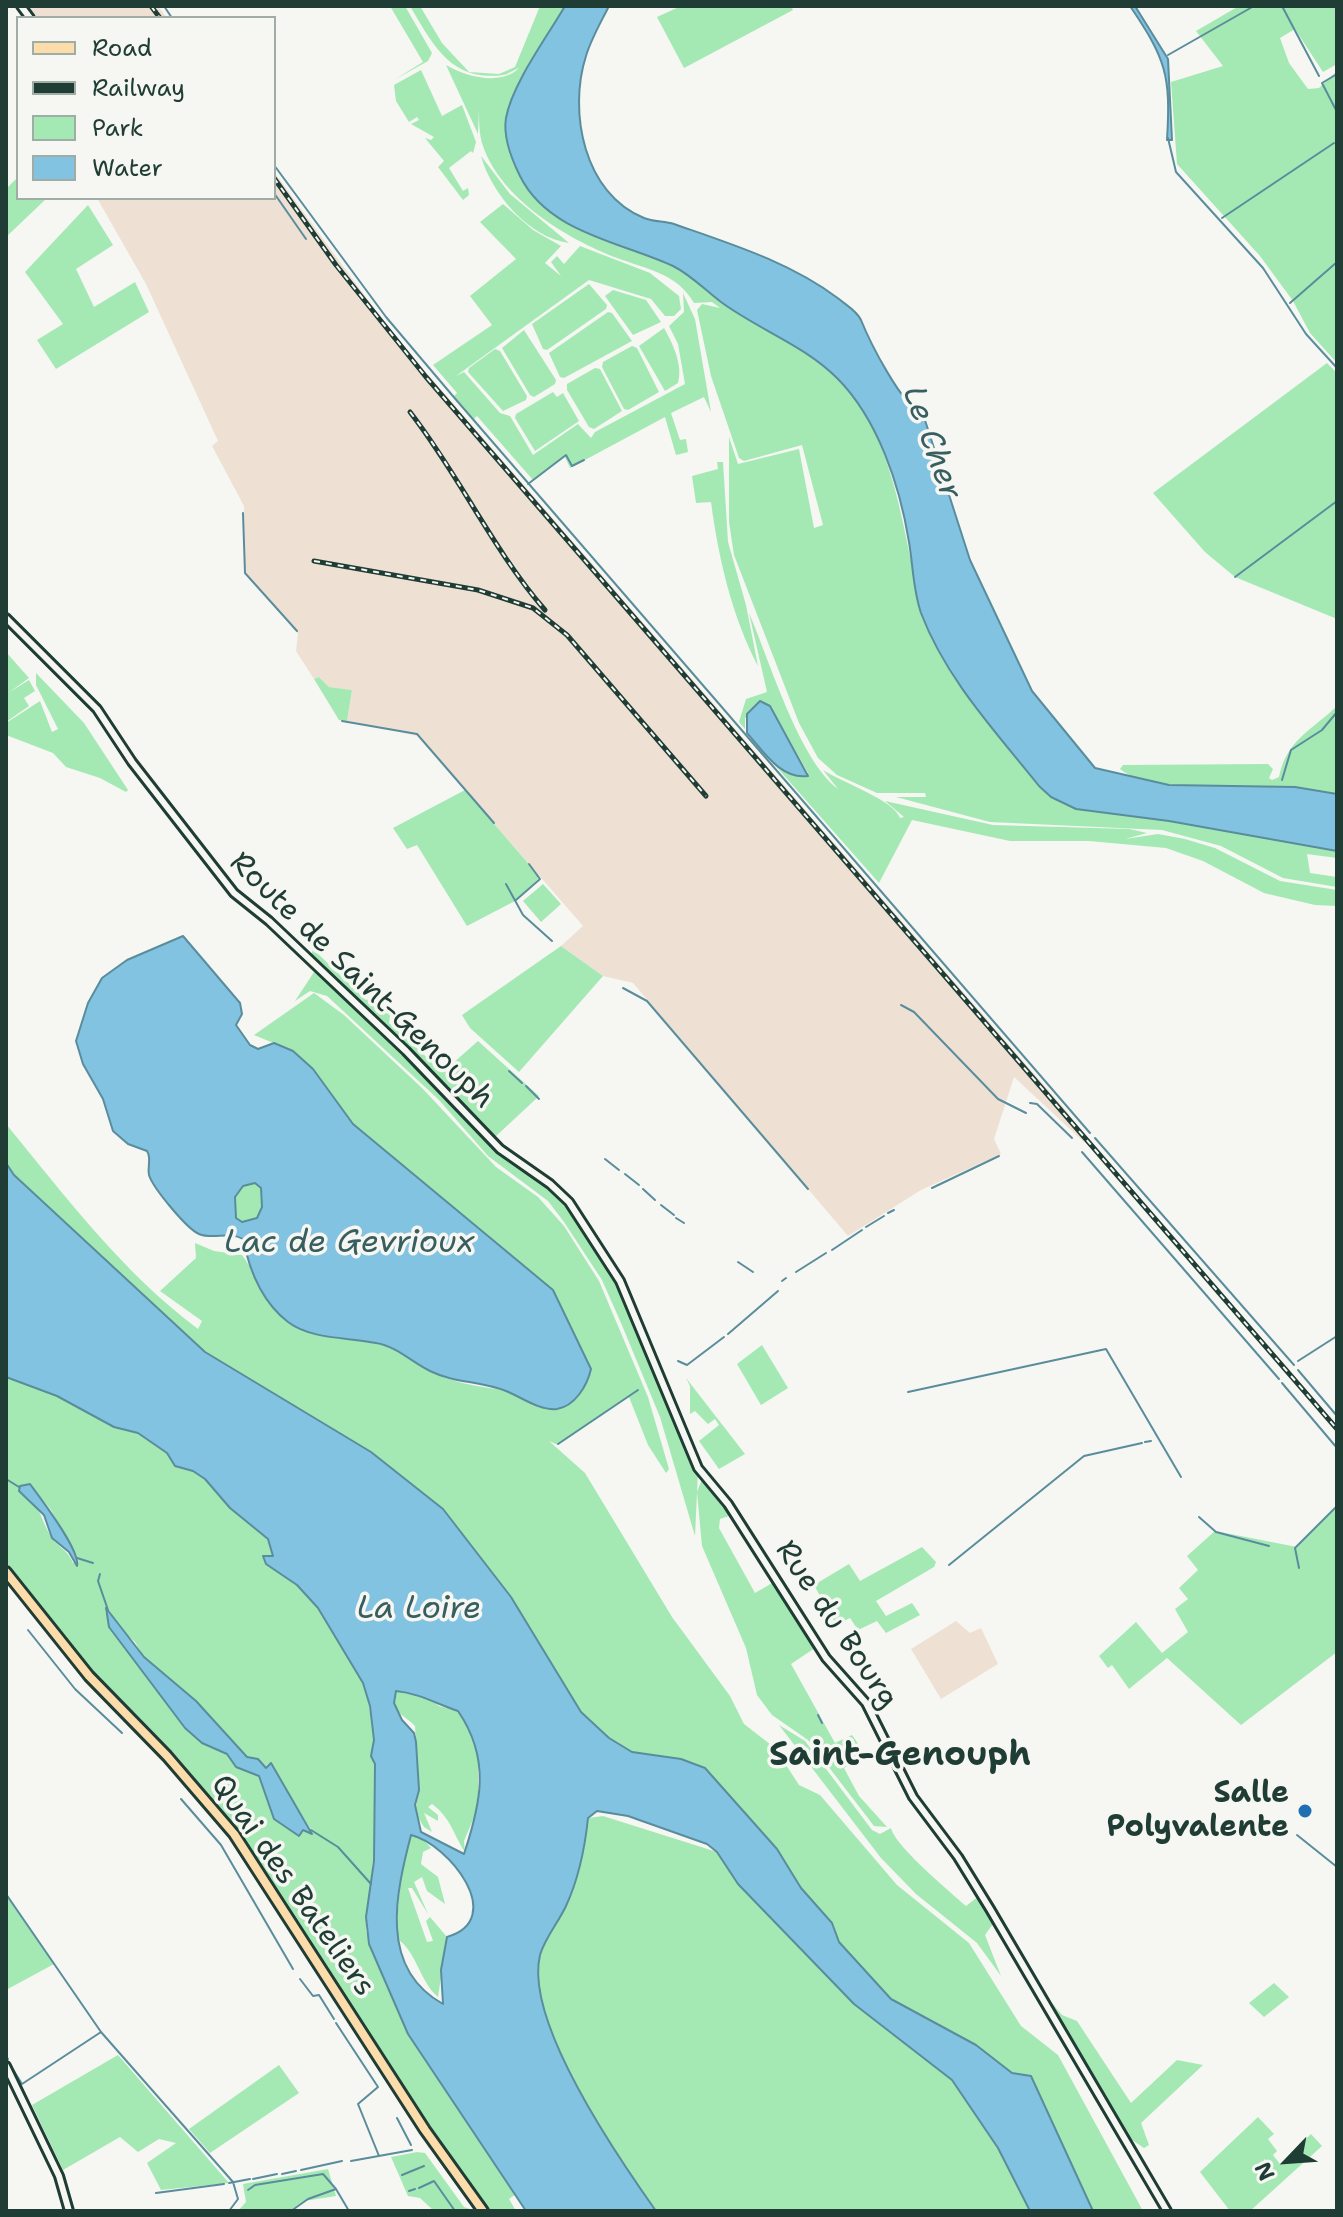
<!DOCTYPE html>
<html>
<head>
<meta charset="utf-8">
<style>
	body { margin:0 }
	#map { position:relative; width:1343px; height:2217px; overflow:hidden; background:#f6f6f2; font-family:"Shantell Sans",sans-serif }
	canvas { display:block }
	.frame { position:absolute; inset:0; border:8px solid #1f3d34; pointer-events:none }
	.legend { position:absolute; left:16px; top:16px; width:260px; height:184px; box-sizing:border-box; background:#f6f6f2; border:2px solid #a0aca6; margin:0; padding:10px 14px; list-style:none; font-size:24px; color:#1f3d34 }
	.legend li { display:flex; align-items:center; gap:16px; height:40px }
	.legend b { width:40px; border:2px solid #a0aca6 }
	.north { position:absolute; left:1247px; top:2121px; width:80px; height:80px; -webkit-text-stroke:6px #f6f6f2; paint-order:stroke; rotate:245deg; font-size:22px; font-weight:700; line-height:32px; text-align:center; color:#1f3d34 }
	.north::after { content:''; display:block; margin:auto; width:28px; height:36px; background:#1f3d34; clip-path:polygon(50% 0,100% 100%,50% 72%,0 100%) }
</style>
</head>
<body>
<div id="map">
<canvas width="1343" height="2217"></canvas>
<div class="frame"></div>
<ul class="legend">
<li><b style="height:10px;background:#fddcac"></b>Road</li>
<li><b style="height:10px;background:#1f3d34"></b>Railway</li>
<li><b style="height:22px;background:#a4e9b4"></b>Park</li>
<li><b style="height:22px;background:#82c3e2"></b>Water</li>
</ul>
<div class="north">N</div>
</div>
<script>
const c = document.querySelector('canvas').getContext('2d');
c.lineJoin = 'round';
function fill(path, color) {
  c.fillStyle = color;
  c.fill(path, 'evenodd');
}
function stroke(path, color, width, dash) {
  c.strokeStyle = color;
  c.lineWidth = width;
  c.lineCap = dash ? 'butt' : 'round';
  c.setLineDash(dash || []);
  c.stroke(path);
}
function drawText(font, color, halo, rows, align = 'center') {
  c.font = font + ' "Shantell Sans",sans-serif';
  c.lineWidth = 7;
  c.setLineDash([]);
  c.textBaseline = 'middle';
  c.strokeStyle = halo;
  c.fillStyle = color;
  for (const [text, x, y, turn = 0] of rows) {
    c.save();
    c.translate(x, y);
    c.rotate((+turn || 0) * Math.PI / 180);
    c.textAlign = isNaN(turn) ? turn : align;
    if (halo) c.strokeText(text, 0, 0);
    c.fillText(text, 0, 0);
    c.restore();
  }
}
fill(new Path2D(`
	M 27,6 L 158,6 L 167,18 L 35,18 Z
	M 274,172 L 392,333 L 1068,1113 L 1085,1143 L 1014,1077 L 994,1139 L 1001,1154 L 921,1190 L 848,1236 L 633,983 L 603,976 L 561,946 L 583,926 L 418,736 L 347,721 L 352,690 L 329,687 L 319,677 L 314,679 L 296,651 L 298,634 L 245,571 L 244,506 L 212,446 L 218,441 L 146,284 L 97,198 L 274,198 Z
	M 956,1621 L 970,1633 L 981,1628 L 998,1664 L 941,1699 L 911,1649 Z`), '#eee1d4');
fill(new Path2D(`
	M 390,6 L 405,6 L 432,53 L 428,61 L 394,80 L 423,62 Z
	M 410,6 L 420,6 L 442,43 L 469,72 L 499,74 L 515,67 L 540,6 L 565,6 C 550,31 508,92 506,118 C 505,136 512,160 520,176 C 524,185 533,191 540,198 C 582,239 623,242 673,266 C 691,275 705,290 721,302 C 760,331 808,346 841,382 C 902,449 901,542 927,624 C 942,673 1005,744 1039,786 L 1051,797 L 1076,809 L 1169,821 L 1337,851 L 1337,858 L 1307,854 L 1310,873 L 1337,877 L 1337,887 L 1283,878 L 1221,846 L 1162,830 L 990,822 L 896,797 L 926,797 L 925,793 L 877,793 L 837,775 L 818,758 L 799,723 L 734,555 L 729,522 L 729,437 L 738,464 L 799,449 L 814,528 L 823,525 L 802,445 L 744,461 L 739,458 L 711,376 L 697,310 L 702,304 L 720,308 L 712,302 L 694,303 C 677,273 646,269 617,258 C 567,239 501,199 483,146 C 479,135 479,121 479,109 L 478,134 L 446,65 C 466,77 501,86 519,68 C 515,69 509,74 503,75 C 451,82 433,45 410,6 Z
	M 681,6 L 791,6 L 793,10 L 684,68 L 657,17 Z
	M 1239,6 L 1337,6 L 1337,64 L 1323,72 L 1295,29 L 1280,38 L 1289,63 L 1308,89 L 1319,88 L 1337,71 L 1337,363 L 1310,333 L 1293,301 L 1260,256 L 1177,164 L 1171,82 L 1223,66 L 1196,31 Z
	M 421,70 L 442,116 L 462,105 L 476,142 L 473,153 L 471,151 L 449,168 L 463,191 L 468,188 L 469,195 L 463,200 L 438,167 L 444,161 L 425,138 L 431,140 L 434,137 L 411,124 L 419,120 L 417,117 L 409,122 L 396,101 L 394,85 Z
	M 481,156 L 510,194 L 569,243 C 529,238 491,193 481,156 Z
	M 18,177 L 18,198 L 47,198 L 6,237 L 6,189 Z
	M 503,204 L 533,230 L 561,246 L 545,263 L 561,276 L 551,262 L 557,256 L 564,264 L 580,246 L 650,273 L 679,296 L 681,309 L 674,316 L 665,316 L 651,299 L 589,280 L 456,376 L 464,372 L 500,413 L 510,416 L 533,455 L 578,424 L 591,438 L 595,432 L 685,384 L 678,344 L 669,326 L 684,312 L 683,293 L 695,319 L 711,412 L 704,397 L 671,413 L 680,440 L 686,439 L 688,452 L 676,455 L 665,417 L 570,468 L 565,457 L 533,480 L 477,416 L 474,419 L 454,396 L 457,393 L 433,365 L 492,325 L 470,296 L 516,259 L 480,222 Z
	M 88,205 L 113,245 L 76,269 L 94,307 L 135,282 L 149,312 L 56,369 L 37,340 L 63,324 L 25,272 Z
	M 589,284 L 607,305 L 606,309 L 547,350 L 543,349 L 532,324 Z
	M 613,290 L 646,300 L 661,322 L 633,335 L 605,296 Z
	M 608,312 L 612,313 L 632,341 L 564,378 L 560,377 L 549,353 Z
	M 664,328 C 673,344 683,365 678,383 L 665,391 L 639,346 Z
	M 524,330 L 556,380 L 555,384 L 534,397 L 530,395 L 502,348 Z
	M 632,346 L 637,348 L 659,392 L 628,410 L 624,409 L 602,367 L 603,362 Z
	M 495,349 L 500,351 L 527,396 L 526,400 L 503,411 L 468,372 L 469,368 Z
	M 1327,363 L 1337,373 L 1337,619 L 1235,577 L 1205,552 L 1153,493 Z
	M 595,368 L 600,369 L 622,411 L 594,429 L 589,427 L 567,390 L 567,384 Z
	M 553,392 L 557,397 L 563,393 L 579,421 L 535,451 L 515,418 L 516,414 Z
	M 717,462 L 723,462 L 728,542 L 746,605 L 758,666 C 732,617 718,556 711,502 L 696,503 L 692,476 L 718,469 Z
	M 749,613 C 769,659 799,760 838,789 L 823,770 C 841,782 894,800 900,818 L 904,817 L 885,801 L 993,825 L 1129,829 L 1147,833 L 1125,839 L 1158,834 L 1185,839 L 1215,848 L 1280,881 L 1337,890 L 1337,906 L 1315,905 L 1264,893 L 1203,861 L 1166,848 L 1089,841 L 1010,841 L 912,820 L 879,883 L 773,763 L 792,775 L 808,773 L 770,706 L 745,718 L 745,729 L 739,722 L 746,699 L 767,692 Z
	M 6,652 L 29,678 L 8,693 L 29,680 L 35,691 L 24,698 L 29,706 L 6,722 Z
	M 36,673 L 84,723 L 128,790 L 126,792 L 100,778 L 66,767 L 53,753 L 6,735 L 6,723 L 40,701 L 52,732 L 58,729 L 36,685 Z
	M 319,677 L 329,687 L 352,690 L 347,721 L 339,720 L 314,679 Z
	M 1337,706 L 1337,794 C 1323,792 1308,788 1293,787 C 1250,784 1151,795 1120,769 L 1123,765 L 1268,764 L 1273,769 L 1269,778 L 1272,780 L 1279,777 C 1287,739 1311,731 1337,706 Z
	M 465,790 L 540,877 L 515,901 L 467,926 L 417,845 L 407,849 L 393,828 Z
	M 543,884 L 561,904 L 541,922 L 523,901 Z
	M 561,946 L 603,976 L 519,1072 L 470,1028 L 462,1015 Z
	M 313,949 L 366,1000 L 381,995 L 392,1002 L 389,1023 L 443,1072 L 478,1041 L 539,1096 L 494,1138 L 438,1078 L 311,956 Z
	M 314,972 L 321,973 L 432,1080 L 503,1157 L 559,1197 L 619,1282 L 681,1439 L 698,1471 L 695,1536 L 660,1417 L 621,1323 L 602,1280 L 564,1222 L 548,1201 L 488,1156 L 439,1100 L 327,996 L 310,991 L 295,1001 Z
	M 314,993 L 344,1015 L 423,1089 L 496,1167 L 538,1197 L 564,1226 L 599,1281 L 648,1397 L 669,1469 L 666,1473 L 648,1445 L 629,1397 L 558,1445 L 549,1441 L 585,1473 L 672,1617 L 730,1696 L 744,1724 L 775,1748 L 799,1785 L 820,1795 L 897,1885 L 969,1943 L 1021,2026 L 1058,2055 L 1143,2211 L 1093,2211 L 1031,2076 L 1012,2074 L 976,2045 L 891,1999 L 839,1942 L 832,1923 L 801,1888 L 777,1849 L 705,1768 L 681,1759 L 632,1753 L 609,1738 L 581,1712 L 511,1597 L 443,1509 L 371,1452 L 205,1352 L 14,1175 L 6,1163 L 6,1124 C 66,1197 122,1272 198,1329 L 202,1321 L 160,1291 L 196,1258 L 195,1243 L 214,1251 L 242,1255 C 258,1276 265,1303 287,1320 C 314,1343 351,1332 381,1344 C 398,1350 413,1363 429,1371 C 470,1392 535,1392 580,1394 L 591,1370 L 553,1290 L 353,1124 L 313,1069 L 293,1051 L 254,1035 Z
	M 256,1183 L 261,1188 L 262,1207 L 257,1218 L 242,1222 L 236,1218 L 235,1197 L 243,1186 Z
	M 762,1345 L 788,1388 L 761,1405 L 737,1364 Z
	M 6,1377 L 57,1396 L 114,1427 L 138,1433 L 167,1453 L 175,1466 L 193,1471 L 205,1479 L 230,1508 L 268,1539 L 273,1556 L 263,1557 L 266,1564 L 297,1585 L 318,1608 L 345,1649 L 367,1692 L 374,1740 L 375,1841 L 366,1930 L 369,1944 L 408,2034 L 516,2194 L 509,2199 L 516,2211 L 490,2211 L 421,2114 L 234,1824 L 172,1751 L 93,1671 L 6,1562 ZM 32,1487 L 51,1510 L 79,1560 L 73,1563 C 68,1549 55,1546 49,1533 C 39,1515 41,1505 20,1493 ZM 108,1608 L 115,1624 L 135,1642 L 144,1658 L 196,1701 L 247,1757 L 258,1759 L 265,1768 L 268,1764 L 273,1770 L 312,1831 L 303,1830 L 299,1836 L 274,1819 L 259,1776 L 236,1767 L 227,1754 L 202,1743 L 185,1728 L 109,1627 L 105,1610 Z
	M 686,1378 L 745,1454 L 719,1469 L 699,1441 L 719,1425 L 715,1419 L 708,1424 L 695,1411 L 690,1414 L 690,1386 Z
	M 702,1479 L 730,1511 L 729,1516 L 720,1519 L 719,1528 L 755,1593 L 774,1582 L 815,1648 L 791,1664 L 835,1743 L 852,1735 L 863,1751 L 861,1758 L 844,1768 L 859,1796 L 887,1827 L 874,1826 L 808,1740 L 772,1715 L 757,1695 L 746,1648 L 702,1546 L 697,1492 Z
	M 1337,1507 L 1337,1652 L 1241,1725 L 1167,1658 L 1129,1689 L 1112,1665 L 1108,1668 L 1099,1656 L 1136,1622 L 1162,1653 L 1188,1632 L 1175,1609 L 1188,1599 L 1179,1588 L 1198,1570 L 1187,1556 L 1215,1531 L 1297,1547 Z
	M 922,1547 L 936,1562 L 934,1567 L 876,1601 L 886,1616 L 912,1603 L 920,1615 L 886,1633 L 877,1621 L 858,1630 L 850,1618 L 836,1625 L 814,1585 L 849,1564 L 860,1581 Z
	M 401,1690 L 424,1695 L 439,1706 L 458,1711 L 474,1736 L 478,1754 L 478,1808 L 464,1841 L 465,1852 C 453,1834 451,1818 432,1804 L 428,1807 L 438,1815 L 438,1821 L 424,1813 L 432,1832 L 424,1827 L 415,1812 L 419,1790 L 415,1726 C 404,1714 395,1717 393,1693 Z
	M 779,1725 L 805,1741 L 872,1830 L 880,1834 L 891,1828 C 895,1846 948,1890 966,1906 L 979,1896 L 995,1921 L 985,1935 L 1001,1976 L 977,1943 L 916,1894 L 881,1858 Z
	M 603,1816 L 717,1852 L 738,1884 L 854,2004 L 952,2080 L 998,2148 L 1030,2211 L 656,2211 C 616,2154 530,2030 539,1961 C 542,1939 560,1921 568,1901 C 578,1874 583,1846 588,1818 Z
	M 411,1835 L 421,1837 L 431,1848 L 423,1852 L 421,1864 L 438,1877 L 445,1904 L 427,1891 L 422,1877 L 414,1882 L 428,1914 L 412,1888 L 408,1888 L 427,1942 L 433,1941 L 426,1921 L 430,1917 L 447,1937 L 438,1997 C 419,1981 417,1951 396,1938 L 401,1867 Z
	M 6,1894 L 54,1964 L 6,1990 Z
	M 1274,1983 L 1289,1997 L 1264,2017 L 1249,2003 Z
	M 1051,2002 L 1062,2015 L 1077,2021 L 1131,2103 L 1177,2060 L 1203,2065 L 1141,2123 L 1149,2145 L 1144,2148 L 1132,2140 Z
	M 118,2055 L 229,2183 L 161,2190 L 147,2163 L 176,2143 L 159,2139 L 138,2152 L 120,2137 L 63,2170 L 32,2105 Z
	M 279,2065 L 299,2093 L 210,2153 L 189,2129 Z
	M 1258,2117 L 1274,2134 L 1268,2139 L 1277,2151 L 1273,2155 L 1280,2164 L 1311,2134 L 1322,2146 L 1250,2211 L 1230,2211 L 1200,2172 Z
	M 417,2152 L 425,2153 L 464,2207 L 476,2211 L 434,2211 L 420,2198 L 408,2196 L 391,2157 Z
	M 328,2169 L 336,2196 L 304,2201 L 289,2211 L 238,2211 L 246,2202 L 243,2184 Z`), '#a4e9b4');
const water = new Path2D(`
	M 565,6 L 609,6 C 601,22 591,39 586,56 C 568,112 584,194 644,218 C 654,222 664,221 674,224 C 731,244 790,262 839,299 C 846,305 857,311 861,320 C 869,340 902,407 923,414 L 970,560 L 1032,691 L 1095,768 L 1169,785 L 1295,787 L 1337,794 L 1337,851 L 1169,821 L 1076,809 L 1051,797 L 1039,786 C 996,732 946,679 921,613 C 913,590 913,565 909,542 C 900,486 878,419 837,378 C 804,345 759,330 721,302 C 705,290 691,275 673,266 C 622,242 548,233 520,176 C 512,160 503,136 506,118 C 512,84 547,37 565,6 Z
	M 1130,6 L 1135,6 L 1168,59 L 1172,140 L 1167,140 C 1171,75 1166,59 1130,6 Z
	M 760,701 L 770,706 L 808,776 C 781,780 763,751 747,733 L 747,714 Z
	M 183,936 L 240,1003 L 242,1014 L 236,1025 L 250,1045 L 258,1049 L 274,1043 L 293,1051 L 313,1069 L 353,1124 L 553,1290 L 591,1369 C 587,1386 575,1406 557,1409 C 540,1411 521,1397 506,1391 C 481,1381 454,1383 430,1371 C 413,1363 396,1346 376,1343 C 348,1337 312,1340 288,1322 C 262,1302 249,1269 243,1239 C 229,1231 213,1240 199,1234 C 187,1229 153,1188 149,1175 C 147,1166 152,1159 147,1151 L 128,1144 L 113,1131 L 103,1099 L 83,1064 L 76,1041 L 88,1003 L 102,978 L 127,960 ZM 255,1183 L 261,1188 L 262,1207 L 257,1218 L 242,1222 L 236,1218 L 235,1197 L 243,1186 Z
	M 6,1163 L 14,1175 L 205,1352 L 371,1452 L 443,1509 L 511,1597 L 581,1712 L 609,1738 L 632,1752 L 681,1759 L 705,1768 L 777,1849 L 801,1888 L 832,1923 L 839,1942 L 891,1999 L 976,2045 L 1012,2073 L 1031,2076 L 1093,2211 L 1030,2211 L 998,2148 L 952,2080 L 854,2004 L 738,1884 L 717,1852 L 707,1844 L 628,1816 L 597,1811 L 588,1818 C 585,1847 578,1880 566,1906 C 558,1923 545,1938 540,1955 C 524,2021 617,2156 656,2211 L 526,2211 L 408,2034 L 369,1944 L 366,1917 L 374,1861 L 375,1764 L 371,1756 L 374,1740 L 370,1706 L 363,1683 L 318,1608 L 297,1585 L 266,1564 L 263,1556 L 273,1556 L 268,1539 L 230,1508 L 205,1479 L 193,1471 L 175,1466 L 167,1453 L 138,1433 L 114,1427 L 57,1396 L 6,1377 ZM 396,1691 C 418,1693 437,1704 458,1711 C 491,1759 481,1803 464,1854 L 421,1832 L 415,1805 L 419,1790 L 416,1742 L 414,1733 L 402,1720 L 394,1703 ZM 411,1835 C 449,1844 508,1919 447,1937 L 441,1970 L 443,2004 C 378,1968 396,1893 411,1835 Z
	M 30,1484 C 41,1499 81,1551 77,1566 L 69,1552 L 52,1538 L 44,1515 L 19,1491 L 20,1486 Z
	M 106,1608 L 144,1657 L 196,1701 L 247,1757 L 258,1759 L 266,1768 L 271,1763 L 312,1834 L 303,1830 L 299,1836 L 274,1819 L 259,1776 L 236,1767 L 227,1754 L 202,1743 L 185,1728 L 109,1627 Z`);
fill(water, '#82c3e2');
stroke(water, '#5a8d9c', 2);
stroke(new Path2D(`
	M 27,6 L 35,18
	M 164,6 L 172,18
	M 1282,6 L 1319,76
	M 1168,55 L 1254,6
	M 1337,74 L 1322,83 L 1337,112
	M 1168,138 L 1176,172 L 1263,268 L 1306,334 L 1337,368
	M 274,165 L 386,317 L 452,395 L 1090,1133
	M 274,193 L 306,239
	M 1222,218 L 1334,143
	M 1290,303 L 1337,262
	M 528,484 L 566,455 L 572,466 L 584,460
	M 243,513 L 245,573 L 297,631
	M 1235,577 L 1337,501
	M 342,721 L 417,734 L 494,823
	M 1282,780 L 1291,750 L 1322,730 L 1337,712
	M 506,884 L 523,915 L 552,941
	M 516,900 L 540,879 L 529,864
	M 623,988 L 647,1001 L 808,1189
	M 901,1005 L 914,1012 L 998,1099 L 1026,1113
	M 509,1071 L 522,1083
	M 526,1086 L 539,1099
	M 1030,1103 L 1037,1104 L 1072,1138
	M 1095,1138 L 1294,1365
	M 1082,1152 L 1279,1379
	M 605,1159 L 619,1170
	M 625,1174 L 639,1185
	M 932,1188 L 999,1156
	M 643,1189 L 655,1200
	M 661,1205 L 674,1215
	M 888,1213 L 894,1210
	M 676,1218 L 684,1223
	M 866,1227 L 884,1216
	M 832,1250 L 862,1230
	M 738,1262 L 753,1272
	M 796,1272 L 826,1253
	M 782,1281 L 786,1278
	M 728,1334 L 778,1291
	M 678,1361 L 687,1365 L 724,1337
	M 1298,1361 L 1337,1336
	M 1298,1370 L 1337,1416
	M 1282,1383 L 1337,1448
	M 908,1392 L 1106,1349 L 1181,1477
	M 1145,1442 L 1151,1441
	M 558,1444 L 638,1390
	M 6,1479 L 19,1487
	M 1199,1517 L 1216,1532 L 1269,1546
	M 77,1558 L 93,1563
	M 949,1565 L 1084,1456 L 1142,1443
	M 1299,1568 L 1295,1548 L 1337,1506
	M 100,1574 L 98,1581 L 108,1610
	M 28,1630 L 75,1689 L 122,1733
	M 818,1715 L 822,1723
	M 775,1746 L 782,1739
	M 181,1799 L 221,1845 L 293,1969
	M 311,1830 L 338,1847 L 371,1884
	M 1297,1835 L 1337,1867
	M 6,1894 L 101,2032 L 233,2182 L 238,2199 L 229,2211
	M 300,1979 L 313,1996 L 319,1995 L 334,2019
	M 336,2023 L 378,2087 L 358,2104 L 379,2156
	M 6,2056 L 8,2059
	M 12,2068 L 22,2084 L 101,2032
	M 6,2077 L 12,2088
	M 13,2091 L 20,2104
	M 24,2114 L 29,2123
	M 397,2118 L 411,2145
	M 35,2135 L 39,2143
	M 41,2148 L 44,2153
	M 46,2157 L 48,2161
	M 351,2161 L 412,2150
	M 301,2170 L 342,2161
	M 52,2171 L 54,2173
	M 282,2174 L 296,2171
	M 402,2175 L 424,2166
	M 253,2179 L 277,2174
	M 229,2183 L 250,2179
	M 419,2188 L 434,2181 L 455,2211
	M 248,2190 L 255,2185 L 323,2174 L 336,2189
	M 409,2191 L 415,2189
	M 156,2193 L 224,2184
	M 291,2211 L 308,2199 L 336,2189 L 349,2211`), '#5a8d9c', 2);
const minor = new Path2D(`
	M 21,6 L 30,18
	M 6,618 L 97,709 L 132,762 L 234,893 L 269,921 L 406,1051 L 500,1149 L 550,1184 L 569,1202 L 620,1281 L 698,1468 L 728,1504 L 826,1658 L 866,1703 L 913,1797 L 958,1857 L 990,1909 L 1167,2211
	M 6,2066 L 59,2176 L 69,2211`);
const major = new Path2D(`
	M 6,1572 L 89,1676 L 167,1756 L 234,1834 L 425,2130 L 483,2211`);
stroke(minor, '#1f3d34', 12);
stroke(major, '#1f3d34', 14);
stroke(minor, '#f6f6f2', 6);
stroke(major, '#fddcac', 8);
const rail = new Path2D(`
	M 151,6 L 160,18
	M 274,178 L 336,265 L 426,377 L 1337,1429
	M 410,412 C 459,475 493,550 545,610
	M 314,561 L 478,590 L 533,608 L 567,635 L 706,796`);
stroke(rail, '#1f3d34', 5);
stroke(rail, '#f6f6f2', 2, [6]);
for (const [x, y, r, color] of [
	[1305,1811,8,"#1f6fb2"]
]) {
  const dot = new Path2D();
  dot.arc(x, y, r, 0, 2 * Math.PI);
  c.fillStyle = color;
  c.fill(dot);
  stroke(dot, '#f6f6f2', 3);
}
drawText('30px', '#1f3d34', '#f6f6f2', [
	["Route de Saint-Genouph",361,981,44],
	["Rue du Bourg",836,1625,56],
	["Quai des Bateliers",292,1886,55]
]);
drawText('bold 30px', '#1f3d34', '#f6f6f2', [
	["Salle",1289,1794],
	["Polyvalente",1289,1828]
], 'right');
drawText('italic 32px', '#385e60', '#f6f6f2', [
	["Le Cher",931,443,70],
	["Lac de Gevrioux",349,1244],
	["La Loire",419,1610]
]);
drawText('bold 34px', '#1f3d34', '#f6f6f2', [
	["Saint-Genouph",900,1756]
]);
</script>
</body>
</html>
